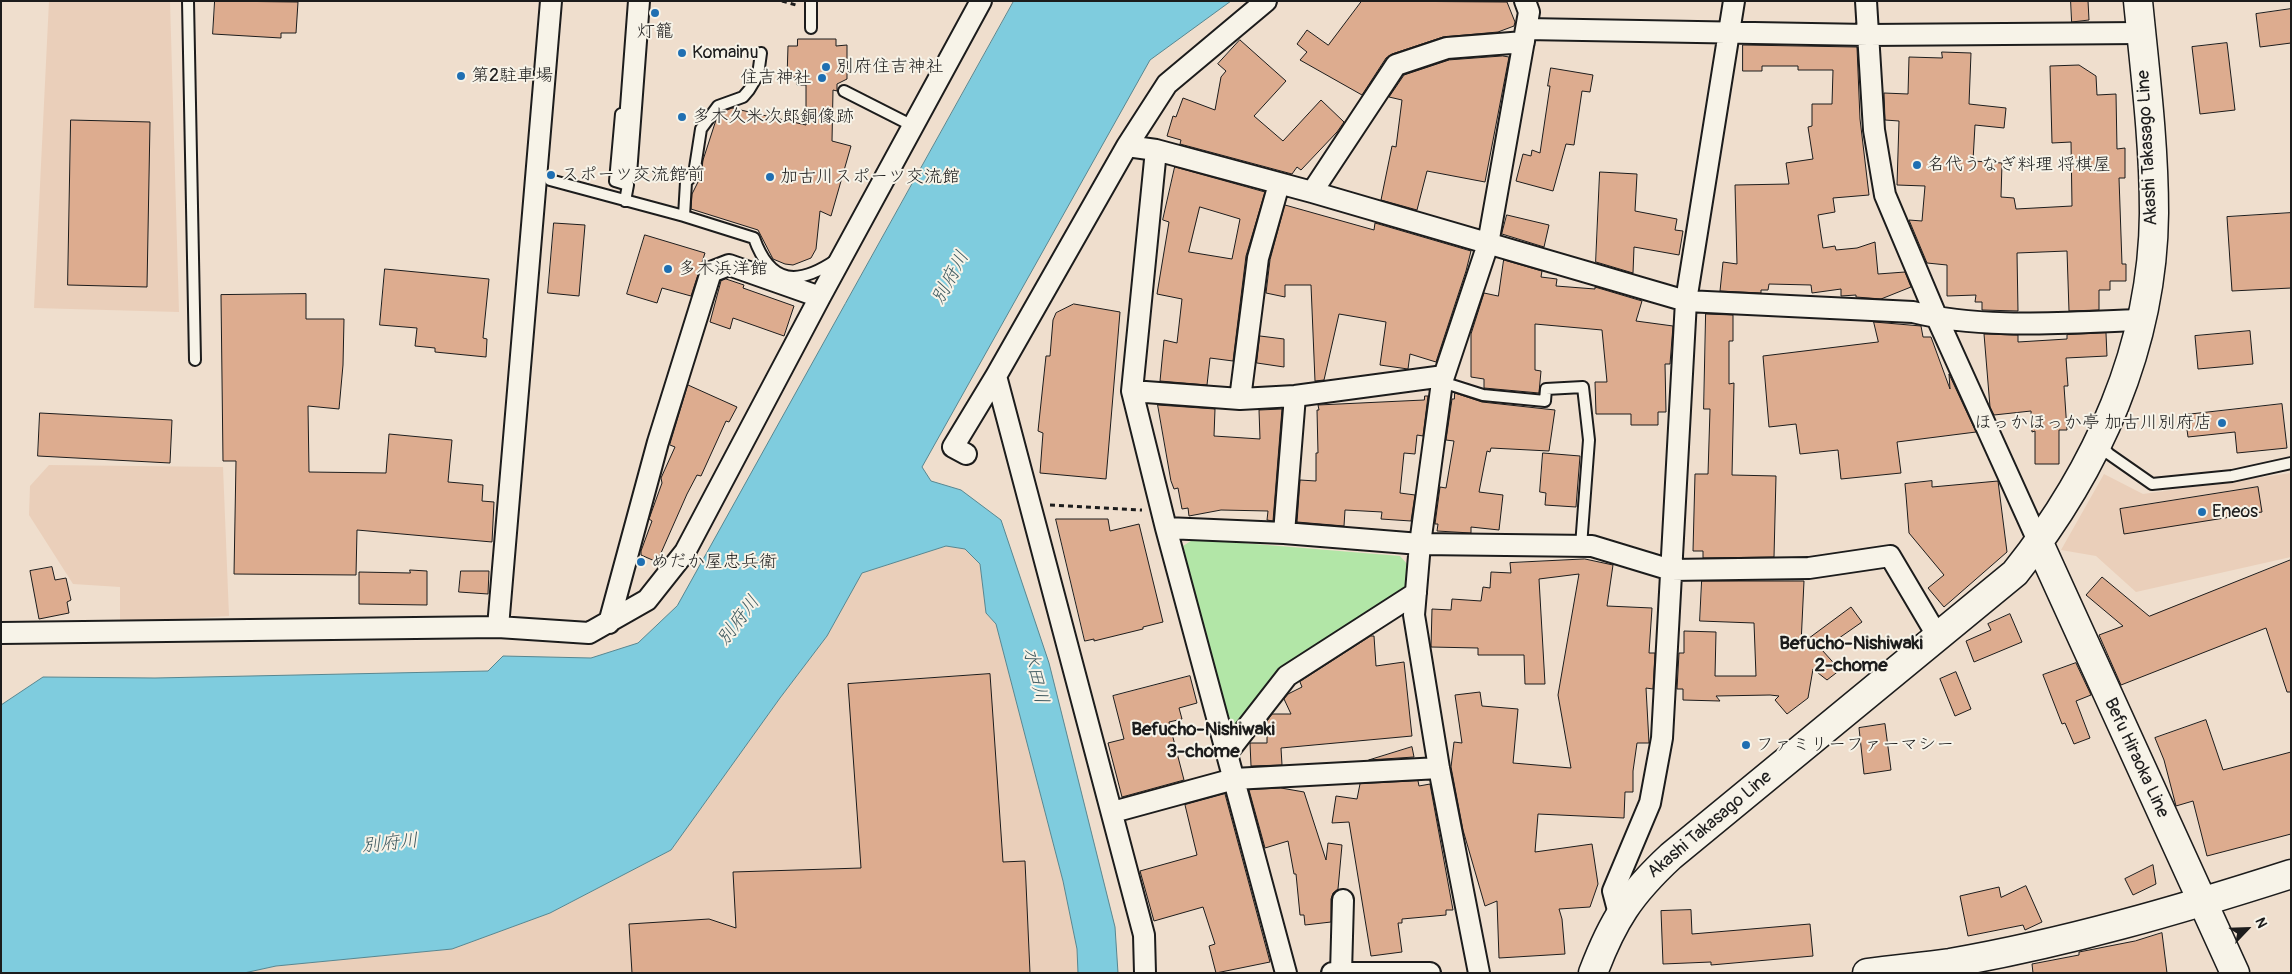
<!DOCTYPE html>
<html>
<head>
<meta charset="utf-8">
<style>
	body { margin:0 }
	#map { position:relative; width:2292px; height:974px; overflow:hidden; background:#efdecd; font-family:Pangolin,sans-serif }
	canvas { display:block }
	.frame { position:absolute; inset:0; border:2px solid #1c1c1c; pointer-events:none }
	.north { position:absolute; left:2222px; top:904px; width:50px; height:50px; -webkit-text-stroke:4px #f7f3e8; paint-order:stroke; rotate:66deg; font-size:14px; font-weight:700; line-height:20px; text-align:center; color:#1c1c1c }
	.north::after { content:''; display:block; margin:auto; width:18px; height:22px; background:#1c1c1c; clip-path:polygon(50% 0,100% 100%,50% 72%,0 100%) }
</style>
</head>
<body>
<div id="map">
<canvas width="2292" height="974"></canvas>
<div class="frame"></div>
<div class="north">N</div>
</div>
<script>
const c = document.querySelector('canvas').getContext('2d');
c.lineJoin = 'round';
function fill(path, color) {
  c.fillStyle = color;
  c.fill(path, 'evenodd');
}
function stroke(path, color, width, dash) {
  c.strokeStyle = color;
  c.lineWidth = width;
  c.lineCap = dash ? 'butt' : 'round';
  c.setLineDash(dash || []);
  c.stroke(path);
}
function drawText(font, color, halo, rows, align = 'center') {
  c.font = font + ' Pangolin,"Klee One",sans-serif';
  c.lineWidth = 4;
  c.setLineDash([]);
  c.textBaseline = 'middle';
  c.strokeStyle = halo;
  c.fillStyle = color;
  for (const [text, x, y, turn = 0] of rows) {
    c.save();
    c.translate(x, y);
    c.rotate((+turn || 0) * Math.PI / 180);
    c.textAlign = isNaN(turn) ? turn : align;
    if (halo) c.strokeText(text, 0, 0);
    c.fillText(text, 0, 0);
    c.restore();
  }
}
fill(new Path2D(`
	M 49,1 L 170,1 L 179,312 L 34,308 Z
	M 49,465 L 223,467 L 229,616 L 120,623 L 120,587 L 73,584 L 29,515 L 30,486 Z
	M 2291,473 L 2291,557 L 2136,592 L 2096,556 L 2061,550 L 2104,474 L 2143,494 Z
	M 946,546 L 965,549 L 980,564 L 986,613 L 996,624 L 1063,881 L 1077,949 L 1078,973 L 244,973 L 276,966 L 452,949 L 550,913 L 671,850 L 780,698 L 827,636 L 862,573 Z`), '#eacfba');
fill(new Path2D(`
	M 1194,539 L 1400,556 L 1408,565 L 1404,597 L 1341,634 L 1232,735 L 1183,546 Z`), '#b2e6a7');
const water = new Path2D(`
	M 1014,1 L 1231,1 L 1150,60 L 922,467 L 931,481 L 961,490 L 1001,520 L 1049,663 L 1115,927 L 1118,973 L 1078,973 L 1077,949 L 1063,881 L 996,624 L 986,613 L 980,564 L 965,549 L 946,546 L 862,573 L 827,636 L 780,698 L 671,850 L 550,913 L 452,949 L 276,966 L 244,973 L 1,973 L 1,705 L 43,677 L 155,678 L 488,671 L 503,656 L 591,658 L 638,643 L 677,606 Z`);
fill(water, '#7fccde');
stroke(water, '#578690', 1);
const building = new Path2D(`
	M 215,1 L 298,2 L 296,33 L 281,33 L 281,38 L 213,34 Z
	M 1362,1 L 1507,2 L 1515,22 L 1514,26 L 1498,32 L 1443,37 L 1392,54 L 1386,58 L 1362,95 L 1300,60 L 1307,52 L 1297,44 L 1307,30 L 1328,45 Z
	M 2071,1 L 2088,1 L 2089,20 L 2072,22 Z
	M 2291,9 L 2291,43 L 2260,47 L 2256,14 Z
	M 798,39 L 836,39 L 836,46 L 847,45 L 847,79 L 837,84 L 837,91 L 833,90 L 832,141 L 851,146 L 831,216 L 820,211 L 816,249 L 811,258 L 793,265 L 785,264 L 773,259 L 758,230 L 691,209 L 692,194 L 701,176 L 703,160 L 716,120 L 722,112 L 732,108 L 806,125 L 806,85 L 797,85 L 796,77 L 787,78 L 788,46 L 797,46 Z
	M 1240,40 L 1286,81 L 1254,116 L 1283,141 L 1321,100 L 1344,122 L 1337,132 L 1301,170 L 1297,167 L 1292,174 L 1180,144 L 1181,140 L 1167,136 L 1173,116 L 1176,117 L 1183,98 L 1215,110 L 1221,77 L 1226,71 L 1218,64 Z
	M 2227,43 L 2235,110 L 2200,114 L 2192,47 Z
	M 1743,45 L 1857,47 L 1860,119 L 1869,195 L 1833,198 L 1835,212 L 1818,215 L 1823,248 L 1835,246 L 1836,250 L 1857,248 L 1875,242 L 1878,274 L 1905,272 L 1911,287 L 1881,299 L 1856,297 L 1856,295 L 1841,296 L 1841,289 L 1812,293 L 1811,285 L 1769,284 L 1768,290 L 1761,290 L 1761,293 L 1720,291 L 1723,262 L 1737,264 L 1735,185 L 1789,184 L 1786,163 L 1813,159 L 1808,127 L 1812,126 L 1812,104 L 1832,104 L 1833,70 L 1798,70 L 1798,66 L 1762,66 L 1762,71 L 1743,71 Z
	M 1942,52 L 1971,53 L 1969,104 L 2006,108 L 2004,128 L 1975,125 L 1973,161 L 2002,163 L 2001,197 L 2014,198 L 2016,209 L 2072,206 L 2071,142 L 2052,143 L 2050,66 L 2079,65 L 2096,76 L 2097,95 L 2116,94 L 2117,149 L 2125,148 L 2125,178 L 2119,178 L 2122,264 L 2126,264 L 2126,281 L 2110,281 L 2110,290 L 2099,290 L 2099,310 L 2069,311 L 2067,251 L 2017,253 L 2018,311 L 1982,310 L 1982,302 L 1975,302 L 1976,295 L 1947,296 L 1947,265 L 1927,263 L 1909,220 L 1922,221 L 1925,186 L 1897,185 L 1899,121 L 1885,120 L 1884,93 L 1908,94 L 1909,57 L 1942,58 Z
	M 1503,56 L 1509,57 L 1485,182 L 1427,171 L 1417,210 L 1381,200 L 1392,146 L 1396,147 L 1402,100 L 1389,97 L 1404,75 L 1449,60 Z
	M 1551,68 L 1593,75 L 1590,92 L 1582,91 L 1574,145 L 1566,144 L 1553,191 L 1516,181 L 1523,154 L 1531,156 L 1532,150 L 1540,153 L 1550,86 L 1548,86 Z
	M 71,120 L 150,122 L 147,287 L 68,285 Z
	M 1175,167 L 1265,192 L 1246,256 L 1233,361 L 1210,358 L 1207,385 L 1160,381 L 1164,340 L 1177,343 L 1182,299 L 1157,294 L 1169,222 L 1163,220 ZM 1200,207 L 1240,219 L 1232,259 L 1189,252 Z
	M 1600,172 L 1637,174 L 1635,211 L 1677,219 L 1675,230 L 1683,231 L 1679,255 L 1634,247 L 1633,273 L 1596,262 Z
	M 1285,205 L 1374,230 L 1375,223 L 1471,251 L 1466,271 L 1436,362 L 1410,354 L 1408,369 L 1380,365 L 1386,322 L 1339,314 L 1324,380 L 1315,381 L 1311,285 L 1285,285 L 1285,297 L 1266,293 L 1270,260 Z
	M 2291,213 L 2291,288 L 2232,291 L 2227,217 Z
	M 1507,215 L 1549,225 L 1544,247 L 1502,234 Z
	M 554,223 L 585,225 L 579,296 L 548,293 Z
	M 645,235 L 705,253 L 691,296 L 662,288 L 657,303 L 627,294 Z
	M 1504,260 L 1542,271 L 1541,277 L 1557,279 L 1556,286 L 1595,289 L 1595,287 L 1642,301 L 1636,321 L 1673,326 L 1670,364 L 1665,364 L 1666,412 L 1658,412 L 1658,425 L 1631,425 L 1631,414 L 1596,414 L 1595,382 L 1607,382 L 1602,330 L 1535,324 L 1535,370 L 1541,371 L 1539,393 L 1484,388 L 1484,379 L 1471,377 L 1471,334 L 1484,293 L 1498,296 Z
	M 385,269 L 489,279 L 483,338 L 487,339 L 486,357 L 435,352 L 435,348 L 415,346 L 417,328 L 380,325 Z
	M 726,279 L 744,285 L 743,288 L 794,306 L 784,336 L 733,318 L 730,329 L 710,322 L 721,281 Z
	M 306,294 L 306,319 L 344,319 L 343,365 L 339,409 L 308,406 L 309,472 L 386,473 L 389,434 L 452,440 L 448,482 L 483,485 L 482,501 L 494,502 L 492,542 L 357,530 L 356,575 L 234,574 L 236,461 L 223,461 L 221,295 Z
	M 1074,304 L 1120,312 L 1106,479 L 1040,473 L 1043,433 L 1038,431 L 1046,356 L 1050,356 L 1053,320 L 1056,313 Z
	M 1706,314 L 1733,315 L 1733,341 L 1729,341 L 1729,384 L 1734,383 L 1732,475 L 1776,476 L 1774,557 L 1703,558 L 1703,551 L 1693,551 L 1695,474 L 1708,474 L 1710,409 L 1704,409 Z
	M 1874,322 L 1921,326 L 1923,337 L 1931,337 L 1950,389 L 1949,374 L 1976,432 L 1897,442 L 1901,473 L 1841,479 L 1838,450 L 1800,454 L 1796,424 L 1769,427 L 1763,356 L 1878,342 Z
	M 2250,331 L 2253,364 L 2198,369 L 2195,336 Z
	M 2106,333 L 2107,356 L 2066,358 L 2068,386 L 2064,386 L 2067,430 L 2059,430 L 2059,464 L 2035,464 L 2035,431 L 2032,432 L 2031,411 L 1994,415 L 1990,407 L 1984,334 L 2018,335 L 2018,342 L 2067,339 L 2067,335 Z
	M 1260,336 L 1284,339 L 1284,367 L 1257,363 Z
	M 688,385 L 737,407 L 729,422 L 726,421 L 701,476 L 697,475 L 687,494 L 657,562 L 641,555 L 641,551 L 652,521 L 649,519 L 662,483 L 661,478 L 675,447 L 670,445 Z
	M 1455,393 L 1482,402 L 1555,410 L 1549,451 L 1491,448 L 1490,452 L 1487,451 L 1479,492 L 1503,495 L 1499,530 L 1471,527 L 1471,533 L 1437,531 L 1438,524 L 1435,524 L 1440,487 L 1446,488 L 1454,441 L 1446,440 L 1452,399 L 1454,399 Z
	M 1425,396 L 1428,396 L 1423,436 L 1417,435 L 1415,454 L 1404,453 L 1400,493 L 1415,495 L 1411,521 L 1381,519 L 1382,512 L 1345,510 L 1344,526 L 1297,522 L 1300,480 L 1316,481 L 1316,453 L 1318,453 L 1317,410 L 1319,410 L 1318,405 L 1424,400 Z
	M 2282,404 L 2287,448 L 2237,453 L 2235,432 L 2188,437 L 2185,415 Z
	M 1158,405 L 1215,409 L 1214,436 L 1260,439 L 1259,410 L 1282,409 L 1273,521 L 1267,520 L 1268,511 L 1221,510 L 1189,516 L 1188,508 L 1182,509 L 1178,488 L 1174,489 L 1171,481 Z
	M 40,413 L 172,420 L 170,463 L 38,456 Z
	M 1543,453 L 1580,456 L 1576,507 L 1545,505 L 1546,493 L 1540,492 Z
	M 1932,481 L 1932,487 L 1998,481 L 2007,552 L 1944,607 L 1928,588 L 1944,575 L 1909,533 L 1906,495 L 1905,484 Z
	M 2258,487 L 2262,512 L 2124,534 L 2120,509 Z
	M 1056,519 L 1108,519 L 1110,531 L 1139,524 L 1163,622 L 1143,627 L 1143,629 L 1094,641 L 1094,639 L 1085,641 Z
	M 1585,559 L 1613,565 L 1607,606 L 1652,608 L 1649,653 L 1655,653 L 1653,689 L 1646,688 L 1649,743 L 1637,743 L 1633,771 L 1633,792 L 1625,792 L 1624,818 L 1538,814 L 1535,852 L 1592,844 L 1598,884 L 1590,907 L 1559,909 L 1562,919 L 1565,954 L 1499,958 L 1497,901 L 1485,906 L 1463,830 L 1451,767 L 1454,742 L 1462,743 L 1455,695 L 1480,692 L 1482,706 L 1518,709 L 1513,763 L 1571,768 L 1558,695 L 1579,574 L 1539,579 L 1545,684 L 1525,684 L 1524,655 L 1478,655 L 1478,648 L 1431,647 L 1432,609 L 1451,610 L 1452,599 L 1481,601 L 1483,587 L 1490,588 L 1491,572 L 1511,573 L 1510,563 Z
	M 2291,560 L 2291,692 L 2287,692 L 2266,628 L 2121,685 L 2099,635 L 2123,626 L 2086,595 L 2102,577 L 2149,616 Z
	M 52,567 L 55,580 L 66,578 L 71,600 L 67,602 L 69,613 L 39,619 L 30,571 Z
	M 410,570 L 427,571 L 427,605 L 359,604 L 359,572 L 410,573 Z
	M 461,571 L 489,571 L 488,594 L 459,592 Z
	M 1702,581 L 1804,581 L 1801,644 L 1851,607 L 1862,622 L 1822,650 L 1840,670 L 1827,680 L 1813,669 L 1808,698 L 1787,714 L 1775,700 L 1779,696 L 1770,695 L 1716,696 L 1720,701 L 1683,700 L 1683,689 L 1677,689 L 1679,653 L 1684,653 L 1684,631 L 1716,632 L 1715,676 L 1756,676 L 1754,623 L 1700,621 Z
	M 2010,614 L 2022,642 L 1974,662 L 1966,641 L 1991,630 L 1988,624 Z
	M 1371,636 L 1374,636 L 1376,666 L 1404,662 L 1412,736 L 1281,748 L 1282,765 L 1251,766 L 1250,743 L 1267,743 L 1267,721 L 1272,714 L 1291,714 L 1284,699 L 1288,694 L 1302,687 L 1300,682 Z
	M 2076,663 L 2091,695 L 2076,701 L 2090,738 L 2074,744 L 2065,723 L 2062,724 L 2043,675 Z
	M 1956,672 L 1971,709 L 1955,716 L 1940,679 Z
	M 990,674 L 1003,862 L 1025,861 L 1030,973 L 632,973 L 629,924 L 709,919 L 736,928 L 733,872 L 861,868 L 848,684 Z
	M 1190,676 L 1197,703 L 1179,708 L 1182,719 L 1169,722 L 1184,780 L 1122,797 L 1108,743 L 1124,739 L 1113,696 Z
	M 2206,720 L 2223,770 L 2291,752 L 2291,834 L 2207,856 L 2193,801 L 2176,806 L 2164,760 L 2155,738 Z
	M 1885,724 L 1891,770 L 1864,774 L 1859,728 Z
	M 1412,747 L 1414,757 L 1369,760 Z
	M 1418,781 L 1419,786 L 1430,784 L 1453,910 L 1446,910 L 1446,915 L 1402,919 L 1402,923 L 1398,923 L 1402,952 L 1371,956 L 1349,822 L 1332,823 L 1336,796 L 1357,799 L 1360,784 Z
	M 1281,788 L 1304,792 L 1326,860 L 1328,843 L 1342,845 L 1338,889 L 1333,893 L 1331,899 L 1331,922 L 1305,925 L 1304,915 L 1300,915 L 1296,874 L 1294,874 L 1288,841 L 1265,848 L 1249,790 Z
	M 1225,794 L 1270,962 L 1216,973 L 1209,946 L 1215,944 L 1203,907 L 1154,921 L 1140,871 L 1197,855 L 1185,805 Z
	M 2153,865 L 2156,884 L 2133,895 L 2125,879 Z
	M 2026,886 L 2042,922 L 2025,930 L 2023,925 L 1968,936 L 1960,896 L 1999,887 L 2001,897 Z
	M 1691,910 L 1692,934 L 1810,924 L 1813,956 L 1711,965 L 1711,962 L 1663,964 L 1661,911 Z
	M 2162,933 L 2167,973 L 2033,973 L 2032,964 L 2079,955 L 2079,952 L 2135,941 Z`);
fill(building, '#ddac8f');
stroke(building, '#1c1c1c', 1);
const lane = new Path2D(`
	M 188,1 L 195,360
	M 811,1 L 811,28
	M 844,91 L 913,126
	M 621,114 L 615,181 L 628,185 L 625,201
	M 550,180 L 684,216 L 754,238 C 771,286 799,285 836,260
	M 684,216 L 686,182 L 694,174 L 701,129 L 718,106 L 743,97 L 749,90 L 758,75 L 761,53
	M 1442,382 L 1483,395 L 1545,401 L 1546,389 L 1583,387 L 1589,440 L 1581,546
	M 2100,445 L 2109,454 L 2152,484 L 2232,476 L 2291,463`);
const street = new Path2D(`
	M 1866,1 L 1874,130 L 1885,195 L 1937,318 L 2039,543
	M 1526,29 L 1868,35 L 2141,33
	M 1127,146 L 1156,150 L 1312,192 L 1686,301 L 1913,312 C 1983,330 2069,322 2141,320
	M 1156,150 L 1132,391 L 1166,528 L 1286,973
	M 626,174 L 639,1
	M 1312,192 L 1396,65 L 1447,48 L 1524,42
	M 1132,391 L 1240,399 L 1295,396 L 1444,376
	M 1240,399 L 1258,258 L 1279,184
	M 966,454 L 953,447 L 996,376
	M 1166,528 L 1284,533 L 1420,544 L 1592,546 L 1671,570 L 1809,568 L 1890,556 L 1938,637
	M 1284,533 L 1295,396
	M 609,623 L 658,442 L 711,272 L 729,265 L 820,297
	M 498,627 L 551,1
	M 1,633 L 498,627 L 589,633 L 647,600 L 685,552 L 820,297 L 981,1
	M 1227,753 L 1287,676 L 1416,593
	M 1113,812 L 1234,779 L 1439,768
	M 1619,914 L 1613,891 L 1650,803 L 1662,738 L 1686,301 L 1734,1
	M 1145,973 L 1144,935 L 996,376 L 1127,146 L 1167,84 L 1266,1
	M 1332,973 L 1430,973
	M 1341,973 L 1343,900
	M 1479,973 L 1439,768 L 1414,615 L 1420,544 L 1442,382 L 1488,244 L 1529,12 L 1525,1`);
const secondary = new Path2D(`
	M 2039,543 L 2235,973
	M 1593,973 C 1613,920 1630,894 1671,856 L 2015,573 C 2097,470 2153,347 2154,213 C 2154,142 2145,72 2138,1
	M 1867,973 C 1895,969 1923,967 1950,963 C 2065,943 2179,910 2291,874`);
stroke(lane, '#1c1c1c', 14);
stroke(street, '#1c1c1c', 24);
stroke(secondary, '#1c1c1c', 31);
stroke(new Path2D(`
	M 782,1 L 796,5
	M 1050,505 L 1142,510`), '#1c1c1c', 3, [5, 4]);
stroke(lane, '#f7f3e8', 10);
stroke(street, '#f7f3e8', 20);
stroke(secondary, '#f7f3e8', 28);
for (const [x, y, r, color] of [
	[655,13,5,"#1f6fb2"],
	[682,53,5,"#1f6fb2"],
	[826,67,5,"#1f6fb2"],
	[461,76,5,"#1f6fb2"],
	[822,78,5,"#1f6fb2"],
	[682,117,5,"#1f6fb2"],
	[1917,165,5,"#1f6fb2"],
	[551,175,5,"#1f6fb2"],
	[770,177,5,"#1f6fb2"],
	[668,269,5,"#1f6fb2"],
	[2222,423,5,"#1f6fb2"],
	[2202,512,5,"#1f6fb2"],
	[641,562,5,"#1f6fb2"],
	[1746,745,5,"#1f6fb2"]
]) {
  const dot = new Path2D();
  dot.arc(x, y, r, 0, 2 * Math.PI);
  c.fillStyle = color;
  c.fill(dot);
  stroke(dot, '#f7f3e8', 2);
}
drawText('18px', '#1c1c1c', '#f7f3e8', [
	["灯籠",655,32,"center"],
	["Komainu",692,53],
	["別府住吉神社",836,67],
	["第2駐車場",471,76],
	["住吉神社",812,78,"right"],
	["多木久米次郎銅像跡",692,117],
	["名代うなぎ料理 将棋屋",1927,165],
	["スポーツ交流館前",561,175],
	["加古川スポーツ交流館",780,177],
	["多木浜洋館",678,269],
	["ほっかほっか亭 加古川別府店",2212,423,"right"],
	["Eneos",2212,512],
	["めだか屋忠兵衛",651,562],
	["ファミリーファーマシー",1756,745]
], 'left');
drawText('18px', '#1c1c1c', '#f7f3e8', [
	["Akashi Takasago Line",2148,148,-93],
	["Befu Hiraoka Line",2136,758,65],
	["Akashi Takasago Line",1710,825,-40]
]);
drawText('italic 19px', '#3f5a60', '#f7f3e8', [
	["別府川",951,278,-62],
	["別府川",739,621,-53],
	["水田川",1035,676,77],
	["別府川",390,844,-6]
]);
drawText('bold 19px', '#1c1c1c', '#f7f3e8', [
	["Befucho-Nishiwaki",1851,644],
	["2-chome",1851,666],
	["Befucho-Nishiwaki",1203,730],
	["3-chome",1203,752]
]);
</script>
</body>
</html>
